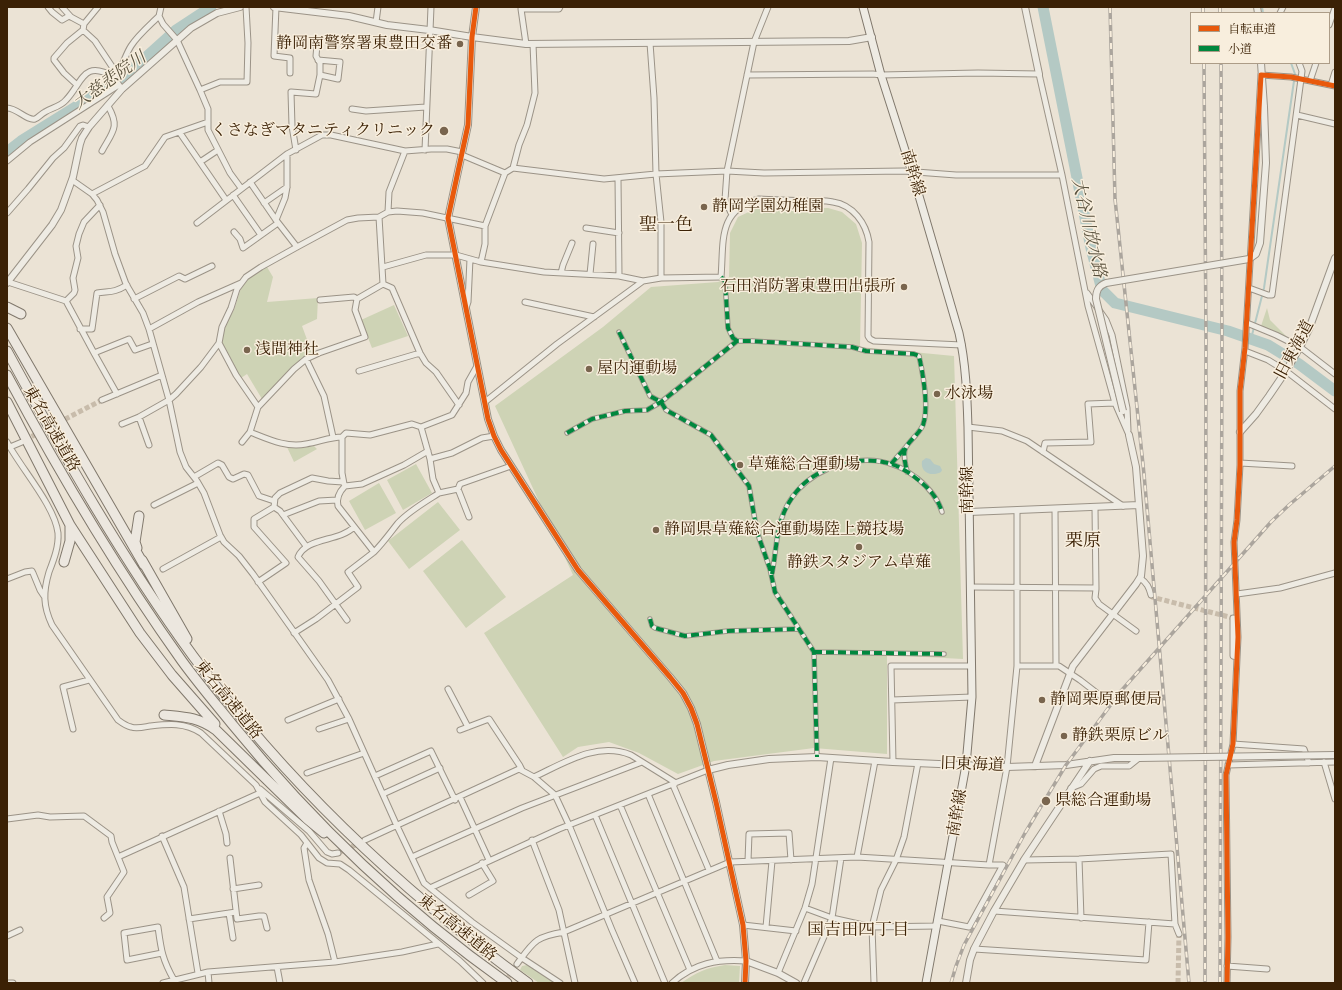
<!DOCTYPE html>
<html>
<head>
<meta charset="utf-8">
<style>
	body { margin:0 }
	#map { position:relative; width:1342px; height:990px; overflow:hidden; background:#ebe3d5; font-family:"Gentium Book Plus","Noto Serif JP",serif }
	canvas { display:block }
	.frame { position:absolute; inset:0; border:8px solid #3b2105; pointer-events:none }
	.legend { position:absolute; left:1190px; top:12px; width:140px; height:52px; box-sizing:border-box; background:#f8eedd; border:1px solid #ac9c87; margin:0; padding:5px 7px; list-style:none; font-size:12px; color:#3b2105 }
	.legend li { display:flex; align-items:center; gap:8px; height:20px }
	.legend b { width:20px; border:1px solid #ac9c87 }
</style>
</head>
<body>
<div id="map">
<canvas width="1342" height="990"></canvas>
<div class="frame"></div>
<ul class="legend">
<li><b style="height:5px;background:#e8590c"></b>自転車道</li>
<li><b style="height:5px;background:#00873e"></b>小道</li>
</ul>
</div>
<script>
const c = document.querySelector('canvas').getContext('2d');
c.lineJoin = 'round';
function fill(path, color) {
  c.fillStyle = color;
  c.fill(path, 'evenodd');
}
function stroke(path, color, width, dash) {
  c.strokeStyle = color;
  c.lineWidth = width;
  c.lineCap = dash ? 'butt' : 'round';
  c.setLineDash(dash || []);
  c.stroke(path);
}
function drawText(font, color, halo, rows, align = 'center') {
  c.font = font + ' "Gentium Book Plus","Noto Serif JP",serif';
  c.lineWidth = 3;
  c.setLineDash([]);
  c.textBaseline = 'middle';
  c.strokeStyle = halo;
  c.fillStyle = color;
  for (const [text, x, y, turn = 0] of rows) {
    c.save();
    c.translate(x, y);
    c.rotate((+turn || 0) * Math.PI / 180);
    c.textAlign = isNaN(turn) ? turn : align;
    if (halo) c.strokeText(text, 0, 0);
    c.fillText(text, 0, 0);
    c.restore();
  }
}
fill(new Path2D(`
	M 828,208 L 842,212 L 856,224 L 862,243 L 860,347 L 954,356 L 963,659 L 887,655 L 887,754 L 814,748 L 714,761 L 678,774 L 639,753 L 609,742 L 578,747 L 563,757 L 484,633 L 573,575 L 495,406 L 603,327 L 651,287 L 718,282 L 729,277 L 730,233 L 738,217 L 755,209 Z
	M 267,267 L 273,277 L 267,302 L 318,298 L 317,319 L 302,326 L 312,353 L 303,357 L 262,399 L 247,374 L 241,378 L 221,341 L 227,322 L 234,310 L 241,288 L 245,281 Z
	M 394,305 L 408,336 L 372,348 L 361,320 Z
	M 1267,308 L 1270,320 L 1289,339 L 1261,326 Z
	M 314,446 L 317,449 L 294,462 L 287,447 L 300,448 Z
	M 416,464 L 432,493 L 403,510 L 387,480 Z
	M 379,483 L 396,513 L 365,530 L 349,501 Z
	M 438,502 L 460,530 L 409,569 L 388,541 Z
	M 462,540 L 506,597 L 466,628 L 423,571 Z
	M 527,965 L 529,966 L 555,983 L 539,983 L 520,970 L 522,966 Z
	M 725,965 L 740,966 L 739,983 L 681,983 C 697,972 706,968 725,965 Z`), '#ced3b5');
fill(new Path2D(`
	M 926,458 L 930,459 L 934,464 L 940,466 L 942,470 L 941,472 C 932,477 920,473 922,461 Z`), '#b4c9c4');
stroke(new Path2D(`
	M 1262,7 L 1263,13
	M 1251,339 L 1264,288 L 1295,74 L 1291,63`), '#b4c9c4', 2);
stroke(new Path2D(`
	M 1043,7 L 1091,248 L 1102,290 L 1115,303 L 1228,331 L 1268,345 L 1299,364 L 1335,391
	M 7,154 L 12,148 L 21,141 L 111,85 L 135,67 L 176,30 L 211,7`), '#b4c9c4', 11);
stroke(new Path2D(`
	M 25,440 L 102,400
	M 1151,595 L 1152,597 L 1233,618
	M 338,853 L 360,843
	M 504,983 L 517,964
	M 1178,983 L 1179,934`), '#c8bcab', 5, [5, 2.5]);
const pedestrian = new Path2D(`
	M 721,277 L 725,281 L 728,328 L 733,338 L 737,341
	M 619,332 L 650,396 L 661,402 L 666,410 L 711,435 L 749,486 L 757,532 L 770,569 L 775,592 L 814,652 L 817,757
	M 567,433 L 592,419 L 625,411 L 647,410 L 661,402 L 737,341 L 752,341 L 852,347 L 866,351 L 914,354 L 919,356 C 923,374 929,408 923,425 C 919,434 911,439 906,447 C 902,454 906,465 907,472
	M 891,464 L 905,448
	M 772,573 C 778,543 775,515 798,490 C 820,466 862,453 893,465 C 902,467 910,473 917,478 C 928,487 938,498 942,512
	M 650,619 L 652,626 L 655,628 L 685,636 L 728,631 L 798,629
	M 814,652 L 944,654`);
const minor = new Path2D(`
	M 48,7 L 52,12 L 62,20 L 69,16 L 71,17
	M 62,7 L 71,17 L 84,24
	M 161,7 L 159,16 L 163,24 L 177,40 L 200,90 L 208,109 L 208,130 L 230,173 L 241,188
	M 276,7 L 274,56 L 290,58 L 290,73
	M 1280,13 L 1283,7
	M 376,22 L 378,7
	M 1329,25 L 1335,8
	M 83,30 L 95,41 L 113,68 L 114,77 L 119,85
	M 650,43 L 654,98 L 656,174 L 661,222 L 661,278
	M 526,44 L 521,9 L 559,9 L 560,7
	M 318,60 L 340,62 L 338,79 L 320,75
	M 747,75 L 873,74 L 881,75 L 978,73 L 1039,74 L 1062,175 L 1088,306 L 1115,403 L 1129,435
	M 114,77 C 123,68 124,57 131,46 C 138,35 150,25 159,16
	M 1310,81 L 1316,63
	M 77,85 L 64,73 L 54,60 L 54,58 L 67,43 L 83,30 L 84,24 L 98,7
	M 1331,85 L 1335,72
	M 200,90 L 220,82 L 247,82 L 248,43 L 246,7
	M 7,108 C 17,108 27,121 35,119 C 38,118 41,114 45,112 C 51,108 60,107 66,100 C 83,82 83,59 114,77
	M 352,109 L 366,111 L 426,107
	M 1297,115 L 1335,124
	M 180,133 L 226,200
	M 296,150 L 292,126 L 291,92 L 316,94 L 320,75 L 320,63 L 316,56 L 317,45
	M 425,150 L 431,7
	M 102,151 C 113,131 120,127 108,106
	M 462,155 L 505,173
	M 7,161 L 30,142 L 119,85 L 122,89
	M 200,162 L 218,150
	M 513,168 L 519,145 L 527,125 L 535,93 L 533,44
	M 618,178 L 619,276
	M 72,180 L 92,194 L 97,200 L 103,212 L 115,254 L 126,284 L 143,313 L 149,329 L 169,400 L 180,452 L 186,467 L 197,481 L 204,493 L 220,535 L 224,542 L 239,556 L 253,574 L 328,680 L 349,719 L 397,826 L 424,883 L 472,922 L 522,958 L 560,983
	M 250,182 L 276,220 L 297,247
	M 92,194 L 145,166 L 165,137 L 208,122
	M 233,195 L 261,235
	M 264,203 L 287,187
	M 388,212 L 389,192 L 405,151
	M 7,213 L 28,189 L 53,158 L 64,148 L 80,126 L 83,125 L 89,127
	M 732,215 L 725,200 L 727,171 L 754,42 L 768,7
	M 379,217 L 383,284
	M 276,220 L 285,198 L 287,187 L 287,154
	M 197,223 L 287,154 L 322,135 L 331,135 L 405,151 L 431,149 L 447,149 L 462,152
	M 586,228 L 619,233
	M 234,232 L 240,239 L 243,248 L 278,223
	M 481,262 L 485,244 L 485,226 L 505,173 L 513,168 L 604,179 L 656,174 L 727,171 L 764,173 L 903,171 L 956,175 L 1062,175
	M 383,267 L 426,255 L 456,255 L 481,262 L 544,272 L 619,276 L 643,281
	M 561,273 L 563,265 L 572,243
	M 590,274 L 593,244
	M 8,282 L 66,301 L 94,353 L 117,394
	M 1249,288 L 1268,295 L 1272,295 L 1301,79 L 1302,71 L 1299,63
	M 1087,293 L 1106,320 L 1112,335 L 1127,408 L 1128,430
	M 134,299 L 179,276 L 185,279 L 212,266
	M 320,300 L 354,297 L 357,299
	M 66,301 L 74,293 L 75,290 L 73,278 L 78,258 L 76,246 L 79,234 L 84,222 L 100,205
	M 525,302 L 594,317
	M 466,308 L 468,302 L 470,259
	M 1247,323 L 1276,335 L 1300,347 L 1335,374
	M 80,329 L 92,329 L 97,293 C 110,291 114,293 127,285
	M 149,329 L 198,302 L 241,283
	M 219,343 L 236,375 L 258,407
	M 1245,351 L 1268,360 L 1286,371 L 1335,409
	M 94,353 L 129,339 L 135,350 L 152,344
	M 306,359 L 324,396 L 333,437
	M 359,371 L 420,353
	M 102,400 L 162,375
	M 485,402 L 557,344 L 643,281 L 661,278 L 721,277 C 724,242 717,210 759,199 C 774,200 790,200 805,201 C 814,201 824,200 833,202 C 853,205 866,223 869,242 L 868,336 L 870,339 L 874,341 L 962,345
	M 139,417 L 149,445
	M 122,424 L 139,417 L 169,400 L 176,394 L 201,367 L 219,343 L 222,327 L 231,308 L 237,289 L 246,277 L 261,267 L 297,247 L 347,220 L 358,218 L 379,217 L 388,212 L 397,211 L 423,213 L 485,226
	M 421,427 L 430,459 L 433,479 L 439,493 L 458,489 L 460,484 L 511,466
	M 968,427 L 1002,431 L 1027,441 L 1123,506
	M 250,432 C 268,439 286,448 306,444 C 319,442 330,437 342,437 L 346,433 L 370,435 L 412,424 L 421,427 L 452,415 L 466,393 L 468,382 L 477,366
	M 342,437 L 342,473 L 344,484
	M 7,442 C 20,467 55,506 58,533 C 59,546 54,559 49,572 C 43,592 43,606 52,625 L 118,720 C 122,723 126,726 131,727 C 137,729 144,727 150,726 C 168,724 185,722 201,733 L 256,785 L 265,802 L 301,835 L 319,858 L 327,863 L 340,864 L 349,870 L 460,961 L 483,983
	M 242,442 L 250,432 L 258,407 L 294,369 L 306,359 L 319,353 L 365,337 L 355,310 L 357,299 L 383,284 L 392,288 L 420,353 L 426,363 L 436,372 L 459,405
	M 10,447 L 22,442
	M 1043,452 L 1045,443 L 1091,442 L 1088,404 L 1115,403
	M 430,459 L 452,453 L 482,438 L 494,436
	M 1240,463 L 1292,466
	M 194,477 L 218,463 L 222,465 L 229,477 L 233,479 L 244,474 L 248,475 L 259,496 L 274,501
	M 458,489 L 469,517
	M 154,505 L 198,483
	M 1095,508 L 1096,589 L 1095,598 L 1099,604 L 1136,631
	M 1055,509 L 1056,666
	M 283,515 L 319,501 L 337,500
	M 306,546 L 280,511 L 274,507 L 275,498 L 280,493 L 312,478 L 328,481 L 343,482
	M 374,552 C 383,543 390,533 398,523 C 409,511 425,502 439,493
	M 163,569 L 221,537
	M 1140,578 C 1147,583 1149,587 1151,595
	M 7,579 L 25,572 L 32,571 L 33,573 L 40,590 L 44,596
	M 258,582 L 286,563 L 254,527 L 254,519 L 274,507
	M 970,587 L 1096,588
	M 1237,594 L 1280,588 L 1335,573
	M 1233,618 L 1233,656 L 1237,657
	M 347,620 L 319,581 L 298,557 C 306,537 339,542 354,527
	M 294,633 L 316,619 L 358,587 L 348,572 L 374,552 L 338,506 C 336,498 339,492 345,486 L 362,484 L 404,465 L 428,451
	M 1017,666 L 1059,666 L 1080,680 L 1102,697
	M 448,689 L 468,727
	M 892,700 L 972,697
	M 288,720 L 339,699
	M 73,729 L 63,687 L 89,680
	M 319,729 L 349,719
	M 460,730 L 489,719 L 520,766 L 522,770
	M 1233,744 L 1304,749 L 1309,763
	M 893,762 L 891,666 L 970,666
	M 1324,762 L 1335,799
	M 1228,765 L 1335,762
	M 307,773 L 364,753
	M 375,776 L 431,751 L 455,800
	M 534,777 C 564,763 597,741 631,755 L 676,783
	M 673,785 L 709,870
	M 1071,788 L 1081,784 L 1094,769 L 1101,766 L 1129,766 L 1139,758
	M 260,789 L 309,831 L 327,852 L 332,854 L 338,853
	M 383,794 L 440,768
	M 648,794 L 717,961
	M 460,797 L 489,860
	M 620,805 L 690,970
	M 219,811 L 226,834 L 227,843
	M 595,815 L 665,983
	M 7,819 L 38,815 L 50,817 L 84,816 L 111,836 L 112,842 L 124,872 L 107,897 L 110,913 L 104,918
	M 162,836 L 184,887 L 198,973
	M 365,840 L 519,769 L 534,777 L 555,795 L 569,825 L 612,930 L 635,983
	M 532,840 L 559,910 L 575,983
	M 307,843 L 304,848 L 309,880 L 328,934 L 335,962
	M 118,857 L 260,793
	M 412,857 L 522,808 L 642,762
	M 857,857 L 875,761
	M 230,858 L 237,919 L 259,916 L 264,916 L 267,928
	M 1079,859 L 1081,918
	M 1024,860 L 1079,859 L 1171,854 L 1175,924
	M 748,861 L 749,834 L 789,833 L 791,860
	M 430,888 L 559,829 L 708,770
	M 233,889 L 259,885
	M 469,895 L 493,881 L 482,863
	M 805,908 L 832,918 L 872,927 L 937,926
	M 994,911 L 1175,924 L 1179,934
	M 229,913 L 233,938
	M 189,919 L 236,912
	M 938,921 L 969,927 L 1003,865 L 989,865
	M 743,925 L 796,931
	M 766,927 L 772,861
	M 7,936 L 20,930
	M 974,949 L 1146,960 L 1149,922
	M 162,953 L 127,960 L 124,933 L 158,927 C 161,949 162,959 174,980
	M 517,964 C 534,941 535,937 564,932 L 730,862 L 857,857 L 989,865 L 1007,767 L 1017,666 L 1017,510
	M 1227,966 L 1267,969
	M 277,967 L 280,983
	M 208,972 L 209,983
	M 778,973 L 805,908 L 812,884 L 831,758
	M 7,983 L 13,983
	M 163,983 L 208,972 L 335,962 L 402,952 L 438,944
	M 672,983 C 694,963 718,959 746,961
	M 804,983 L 832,918 L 841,858
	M 874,983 L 872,927 L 881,890 L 896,860 L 904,837 L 918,763
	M 1227,983 L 1228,937 L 1226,775 L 1233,744 L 1238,637 L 1234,542 L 1237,520 L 1240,465 L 1240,391 L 1245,348 L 1261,75 L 1291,77 L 1335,86`);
const tertiary = new Path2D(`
	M 274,7 L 349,16 L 387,25 L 429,30 L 472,37 L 526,44 L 849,41 L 872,37
	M 476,7 L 472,37 L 468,125 L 448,218 L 488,419 L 494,436 L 501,450 L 578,570 L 670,677 L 683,693 L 691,708 L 697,724 L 716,802 L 743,925 L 746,961 L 745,983
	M 1025,7 L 1039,74
	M 1257,7 L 1258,13
	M 1261,63 L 1264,107
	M 7,283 L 52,225 L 61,210 L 73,177 L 80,144 L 82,138 L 89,127 L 122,89 L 191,28 L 217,13 L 240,7
	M 1240,432 L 1256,414 L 1269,396 L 1286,371 L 1300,347 L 1309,329 L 1335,258
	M 969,512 L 1139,505
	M 1035,766 L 1073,666 L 1136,584 L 1141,576 L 1143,556 L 1136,467 L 1129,435
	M 708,770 L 728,765 L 769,759 L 817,757 L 893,762 L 1007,767 L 1066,765 L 1114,758 L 1139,758
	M 746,961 L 778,973 L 796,983
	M 966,983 L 970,960 L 974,949 L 994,911 L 1024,860 L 1090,761`);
const secondary = new Path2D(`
	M 863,7 L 881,75 L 912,172 L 959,333 C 966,364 967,396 968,427 L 972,697 L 966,765 L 926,983`);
const motorway = new Path2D(`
	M 7,307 L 21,314
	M 7,328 L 144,565
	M 7,351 C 64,456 123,560 193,656 C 287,783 400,890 528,983
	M 7,375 C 60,474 117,570 182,661 C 198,683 215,703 232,724 C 311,821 404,910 507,983
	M 7,402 L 70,525 L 70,541 L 64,562
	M 70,525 L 140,633 L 172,675 L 215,724
	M 137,548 L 135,542 L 139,516
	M 142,560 L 187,639
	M 164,715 C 185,717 198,717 216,730 L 307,819 L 324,833`);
stroke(pedestrian, '#9b9387', 5.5);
stroke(minor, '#9b9387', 7);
stroke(tertiary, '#9b9387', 8);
stroke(secondary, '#80786c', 9);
stroke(motorway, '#80786c', 11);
stroke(pedestrian, '#eeebe3', 3.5);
stroke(minor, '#eeebe3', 5);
stroke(tertiary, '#eeebe3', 6);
stroke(secondary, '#eeebe3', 7);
stroke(motorway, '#ece7df', 9);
const rail = new Path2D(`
	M 1110,7 L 1115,199 L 1144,474 L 1189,983
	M 1203,7 L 1203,13
	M 1220,7 L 1220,13
	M 1204,63 L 1206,340 L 1205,983
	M 951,983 L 956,966 L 964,945 L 1025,833 L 1066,765 L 1121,691 L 1271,522 L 1289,505 L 1335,466
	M 1220,983 L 1222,348 L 1221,63`);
stroke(rail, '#aba59d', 3.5);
stroke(rail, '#f8eedd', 2, [6]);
const tertiaryBridge = new Path2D(`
	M 1123,411 L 1096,299 C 1096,291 1098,286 1106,283 L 1249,259 L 1256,254 L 1260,243 L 1266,163 L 1264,107
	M 1139,758 L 1335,755`);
stroke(tertiaryBridge, '#9b9387', 8, []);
stroke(tertiaryBridge, '#eeebe3', 6);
stroke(new Path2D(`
	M 721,277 L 725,281 L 728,328 L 733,338 L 737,341
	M 619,332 L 650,396 L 661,402 L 666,410 L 711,435 L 749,486 L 757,532 L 770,569 L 775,592 L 814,652 L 817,757
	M 567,433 L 592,419 L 625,411 L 647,410 L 661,402 L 737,341 L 752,341 L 852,347 L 866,351 L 914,354 L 919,356 C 923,374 929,408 923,425 C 919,434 911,439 906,447 C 902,454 906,465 907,472
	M 891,464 L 905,448
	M 772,574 C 778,542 775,518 797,491 C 817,466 863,453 894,465 C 902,468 910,473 917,479 C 928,487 938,498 942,512
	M 650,619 L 652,626 L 655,628 L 685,636 L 728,631 L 798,629
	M 814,652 L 944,654`), '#00873e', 4, [8, 4]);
stroke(new Path2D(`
	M 476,7 L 472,37 L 468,125 L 448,218 L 488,419 L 494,436 L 501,450 L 578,570 L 670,677 L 683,693 L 691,708 L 697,724 L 716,802 L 743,925 L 746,961 L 745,983
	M 1227,983 L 1228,937 L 1226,775 L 1233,744 L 1238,637 L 1234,542 L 1237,520 L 1240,465 L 1240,391 L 1245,348 L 1261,75 L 1291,77 L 1335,86`), '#e8590c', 5);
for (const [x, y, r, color] of [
	[460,44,4,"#79654e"],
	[444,131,5,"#79654e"],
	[704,207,4,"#79654e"],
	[904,287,4,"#79654e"],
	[247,350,4,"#79654e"],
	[589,369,4,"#79654e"],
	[937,394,4,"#79654e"],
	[740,465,4,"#79654e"],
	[656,530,4,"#79654e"],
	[859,547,4,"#79654e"],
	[1042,700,4,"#79654e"],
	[1064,736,4,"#79654e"],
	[1046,801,5,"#79654e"]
]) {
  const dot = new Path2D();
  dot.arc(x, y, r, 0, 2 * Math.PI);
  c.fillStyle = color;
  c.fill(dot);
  stroke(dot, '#f8eedd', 1.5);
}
drawText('16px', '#3b2105', '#f8eedd', [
	["静岡南警察署東豊田交番",452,44,"right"],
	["くさなぎマタニティクリニック",435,131,"right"],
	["静岡学園幼稚園",712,207],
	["石田消防署東豊田出張所",896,287,"right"],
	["浅間神社",255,350],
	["屋内運動場",597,369],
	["水泳場",945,394],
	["草薙総合運動場",748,465],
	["静岡県草薙総合運動場陸上競技場",664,530],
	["静鉄スタジアム草薙",859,563,"center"],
	["静岡栗原郵便局",1050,700],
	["静鉄栗原ビル",1072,736],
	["県総合運動場",1055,801]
], 'left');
drawText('16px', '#3b2105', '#f8eedd', [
	["南幹線",912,173,73],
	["旧東海道",1295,350,-62],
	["東名高速道路",51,429,60],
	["南幹線",968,490,-90],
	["東名高速道路",228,700,51],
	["旧東海道",972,765,2],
	["南幹線",958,813,-80],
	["東名高速道路",457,928,39]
]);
drawText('italic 17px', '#58503c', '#f8eedd', [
	["大慈悲院川",110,81,-36],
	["大谷川放水路",1088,228,77]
]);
drawText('17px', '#3b2105', '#f8eedd', [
	["国吉田四丁目",858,931]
]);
drawText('18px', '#3b2105', '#f8eedd', [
	["聖一色",666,225],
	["栗原",1083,541]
]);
</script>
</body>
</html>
